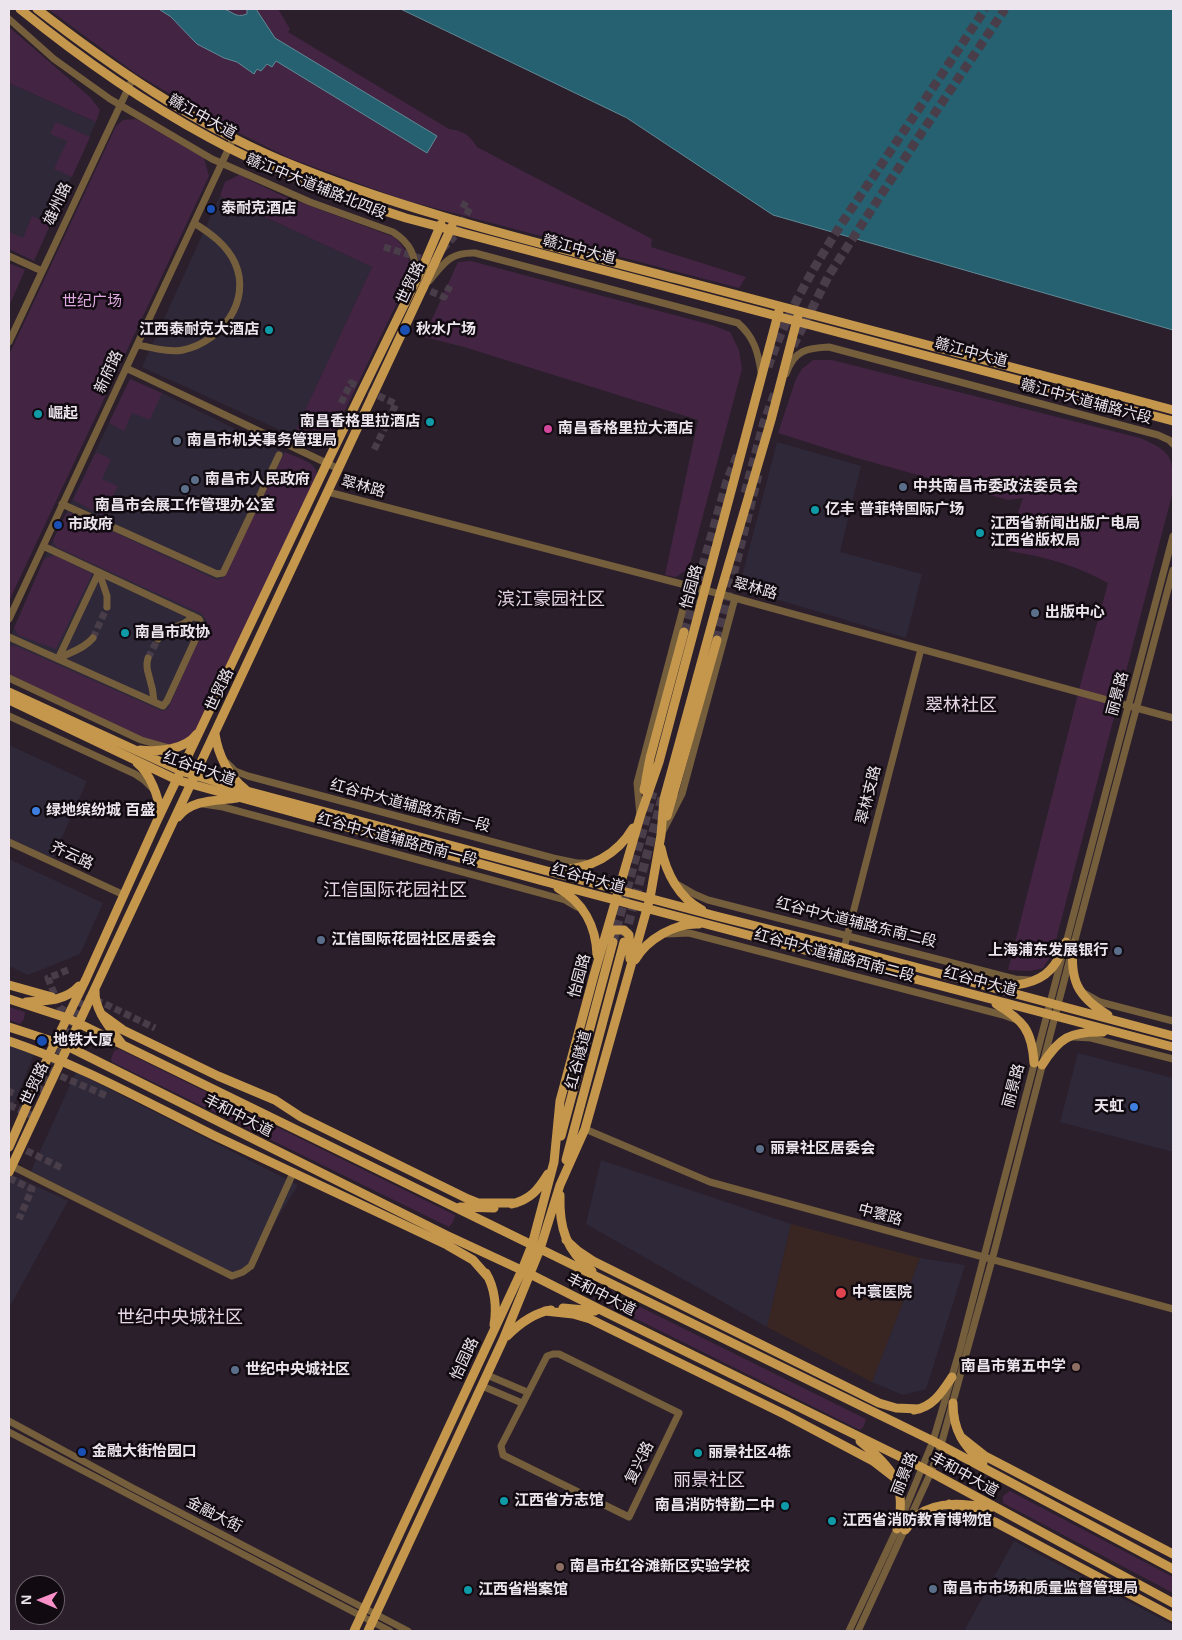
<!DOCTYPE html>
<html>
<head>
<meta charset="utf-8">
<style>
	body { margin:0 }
	#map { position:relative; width:1182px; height:1640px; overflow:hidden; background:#2b1f2b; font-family:Helvetica,sans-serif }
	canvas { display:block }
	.frame { position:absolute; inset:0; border:10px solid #ede5ed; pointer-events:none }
	.north { position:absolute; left:15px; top:1575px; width:50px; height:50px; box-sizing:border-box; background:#110b11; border:1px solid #696269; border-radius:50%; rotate:271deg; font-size:14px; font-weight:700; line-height:20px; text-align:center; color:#ede5ed }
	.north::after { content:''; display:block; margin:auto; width:18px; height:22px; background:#f990ca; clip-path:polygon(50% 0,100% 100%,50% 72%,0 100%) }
</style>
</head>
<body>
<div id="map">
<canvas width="1182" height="1640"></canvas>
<div class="frame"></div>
<div class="north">N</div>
</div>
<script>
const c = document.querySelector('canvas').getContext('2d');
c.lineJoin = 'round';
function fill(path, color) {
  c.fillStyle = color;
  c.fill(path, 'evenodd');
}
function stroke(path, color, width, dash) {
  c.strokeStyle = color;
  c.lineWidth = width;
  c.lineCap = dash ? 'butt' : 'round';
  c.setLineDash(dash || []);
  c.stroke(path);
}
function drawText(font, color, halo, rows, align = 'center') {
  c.font = font + ' Helvetica,"Noto Sans SC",sans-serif';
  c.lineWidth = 5;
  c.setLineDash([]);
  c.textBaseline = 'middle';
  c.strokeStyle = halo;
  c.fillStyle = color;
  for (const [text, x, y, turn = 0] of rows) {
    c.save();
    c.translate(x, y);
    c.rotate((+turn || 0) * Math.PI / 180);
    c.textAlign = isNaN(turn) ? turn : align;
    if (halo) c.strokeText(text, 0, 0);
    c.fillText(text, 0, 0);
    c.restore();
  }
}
fill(new Path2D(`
	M 9,83 L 96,122 L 34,261 L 9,249 Z
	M 220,196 L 372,267 L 293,436 L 142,367 Z
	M 130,379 L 162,393 L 268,445 L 312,464 L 317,471 L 203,722 L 9,674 L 9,642 L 14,628 L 44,559 Z
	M 777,442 L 861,466 L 840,552 L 922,574 L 906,638 L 739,588 Z
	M 9,745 L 87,781 L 53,858 L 9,838 Z
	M 9,859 L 103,903 L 80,954 L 28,975 L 9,966 Z
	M 9,1045 L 34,1054 L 9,1117 Z
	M 1078,1053 L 1173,1078 L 1173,1152 L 1060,1122 Z
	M 76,1072 L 298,1185 L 249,1264 L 231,1274 L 31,1171 Z
	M 601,1160 L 791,1224 L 767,1327 L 586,1224 Z
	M 12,1175 L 68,1201 L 9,1308 L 9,1182 Z
	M 920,1258 L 965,1265 L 926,1389 L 903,1395 L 872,1382 Z
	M 1014,1541 L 1173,1625 L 1173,1631 L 964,1631 Z`), '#2e2838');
fill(new Path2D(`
	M 791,1224 L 920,1258 L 872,1382 L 767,1327 Z`), '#392622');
fill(new Path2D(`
	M 48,9 L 278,9 L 290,29 L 288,32 L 449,129 C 463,131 469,134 477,147 L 652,239 L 651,247 L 746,277 L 739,288 L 404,200 L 289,158 L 215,121 L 135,73 Z
	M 9,27 L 90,97 L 100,110 L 96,122 L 9,83 Z
	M 136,119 L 204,158 L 209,176 L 9,601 L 9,355 L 116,126 L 123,120 Z
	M 56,122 L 90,137 L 72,177 L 54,169 L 67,141 L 50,134 Z
	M 239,175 L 283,196 L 394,237 C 405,246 409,258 412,272 L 330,441 C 315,453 308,444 293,436 L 372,267 L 220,196 L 225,182 Z
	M 32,216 L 50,225 L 34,261 L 9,249 L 9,232 L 23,238 Z
	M 471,261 L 712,325 L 730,332 L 739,350 L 742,369 L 689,568 L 676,577 L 665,575 L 698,420 L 464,347 L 424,337 L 458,262 Z
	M 9,263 L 25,270 L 10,304 L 9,303 Z
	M 813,360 L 832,360 L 1140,438 C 1173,452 1173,457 1173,491 L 1056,940 L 1052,954 L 1043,968 L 1030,971 L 1008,970 L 1081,682 L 1108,583 C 1075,565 1046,557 1009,551 L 1015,521 L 1023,498 L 1008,500 L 857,458 L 778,433 L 796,379 L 802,369 Z
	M 130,379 L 162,393 L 150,420 L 132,413 L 124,431 L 109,423 Z
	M 96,452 L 111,459 L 102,479 L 118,486 L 103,516 L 73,500 Z
	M 285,452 C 297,458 316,461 317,476 L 203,722 C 183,744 176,749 146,740 L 9,674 L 9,646 L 16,646 L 162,711 L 168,709 L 207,621 L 202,614 L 56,547 L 53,540 L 66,514 L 73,513 L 217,580 L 223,578 Z
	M 54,555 L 92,574 L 56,649 L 18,635 L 14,628 L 44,559 Z
	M 9,1007 L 25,1012 L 24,1019 L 20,1024 L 9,1020 Z
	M 119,1049 L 455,1215 L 453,1222 L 449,1227 L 112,1062 L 111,1059 L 114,1051 Z
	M 612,1293 L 866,1419 L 864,1426 L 860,1430 L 608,1305 L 608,1298 Z
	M 1010,1491 L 1173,1577 L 1173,1593 L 1003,1503 L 1003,1496 Z`), '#432543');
const water = new Path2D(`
	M 159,9 C 178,9 203,6 222,9 C 232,10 235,19 247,14 L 247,9 L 256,9 L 275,38 L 437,136 L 427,153 L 276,61 L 272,67 L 267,64 L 261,71 L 257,69 L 254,74 L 237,62 L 224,58 L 197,44 L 171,17 Z
	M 401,9 L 1173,9 L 1173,330 L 773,215 L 627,118 Z`);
fill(water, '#256170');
stroke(water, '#618996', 1);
stroke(new Path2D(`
	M 384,247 L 433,262
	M 443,249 L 455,236 L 470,208 L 461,203
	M 421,287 L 444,297 L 450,286
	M 341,403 L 351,383 L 396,404 L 374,450
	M 93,638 L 107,607
	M 148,658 L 158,639
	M 68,970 L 48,978 L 60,1008 L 74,1015
	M 51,1072 L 107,1096
	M 41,1093 L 85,998 L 103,1003 L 155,1028
	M 9,1095 L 12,1088
	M 9,1105 L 31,1115
	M 17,1146 L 62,1168
	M 9,1178 L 32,1189 L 19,1219`), '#483d48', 7, [7, 3.5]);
stroke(new Path2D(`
	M 793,346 L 829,275 L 916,141 L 1005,9
	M 768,367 C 792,297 834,234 875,174 C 912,119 949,64 985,9
	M 745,493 L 764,422 L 775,393
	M 684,632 L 727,481 L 738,454
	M 717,640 L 758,475
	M 625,937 L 662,798
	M 613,942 L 653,792`), '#483d48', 9, [9, 4.5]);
stroke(new Path2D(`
	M 9,19 L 54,59 L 110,99 L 212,159 L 310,202 L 393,232 C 411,243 416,257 416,277
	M 9,256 L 42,271
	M 429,281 C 444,263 450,252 475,253 L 738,323 C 754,337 758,352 761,372
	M 9,342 L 133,78
	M 137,345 C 151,347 168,353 183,350 C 221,342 252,301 235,263 C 227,245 210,233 194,223
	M 126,368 L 339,469
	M 786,374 C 794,350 807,348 829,347 L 1158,435 L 1169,440 L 1173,444
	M 328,492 L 720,594 L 1173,718
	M 62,504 L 217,574 L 223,573 L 279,455
	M 9,619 L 234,137
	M 9,637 L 163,706 L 167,701 L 202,625 L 199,619 L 43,546
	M 93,638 C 84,649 70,652 58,659 L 99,572 L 107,596 L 107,607
	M 158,639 C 163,628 173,629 183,624 C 187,622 190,619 193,616
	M 148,658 C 145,668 149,674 151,684 C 153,689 153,696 154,701
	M 9,678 L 141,740 L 166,747
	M 9,716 L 135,774 L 144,780 L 153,789
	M 227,763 L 235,771 L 248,776 L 553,858 L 577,863 L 585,863
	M 203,804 L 223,807 L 518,887 L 565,900 L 577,907
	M 640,816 L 637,783 L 689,586
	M 663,831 L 682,794 L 735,598
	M 9,842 L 124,895
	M 675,883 L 694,894 L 708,900 L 1015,979 L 1030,980
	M 667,934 L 689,933 L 1003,1015 L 1014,1019
	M 1065,947 L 1173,536
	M 844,948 L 921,649
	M 1084,993 L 1100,1002 L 1173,1021
	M 1073,1037 L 1091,1038 L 1173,1059
	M 585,1129 L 710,1182 L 1173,1309
	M 12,1166 L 232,1276 L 243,1272 L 251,1266 L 293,1173
	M 553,1354 L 559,1354 L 679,1413 L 629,1517 L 503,1455 L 501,1446 L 547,1356 Z
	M 487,1375 L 527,1392
	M 482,1386 L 522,1403
	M 9,1421 L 131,1487 L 408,1631
	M 9,1432 L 390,1631
	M 849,1631 L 897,1529 L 933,1441 L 960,1349 L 1062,957
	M 858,1631 L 931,1472 L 941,1445 L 992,1260 L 1068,966 L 1173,570`), '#745e3c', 7);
stroke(new Path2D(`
	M 20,9 C 79,57 143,102 210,138 C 272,172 340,197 406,218 L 1173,421
	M 37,9 C 112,67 193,123 280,160 C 408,213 544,244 677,279 C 843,323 1008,366 1173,410
	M 9,692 L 181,771 L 247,791 L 716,916 L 844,948 L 1173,1036
	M 9,700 L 177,780 L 191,784 L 539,880 L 1173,1047
	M 215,734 C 218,754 228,776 245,789
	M 140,750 C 159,752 185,750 197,734
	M 137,763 C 150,773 159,797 160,813
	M 644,790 L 650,758 L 684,632
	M 667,816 L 717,640
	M 178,817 C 192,799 216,801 237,798
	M 661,848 C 666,873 679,898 702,910
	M 559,870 C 590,869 617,855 633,828
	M 558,888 C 583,902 596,926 597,955
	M 608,939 L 612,930 L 624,930 L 629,935 L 630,959
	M 1073,944 C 1070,979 1076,996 1108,1015
	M 635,960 C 647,939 675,923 699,924
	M 9,985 L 52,997
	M 997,986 C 1014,987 1038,983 1050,970 C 1058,963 1062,951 1066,942
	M 95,990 C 94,1010 110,1028 122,1044
	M 9,999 L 67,1018 L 78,1023 L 933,1441 L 1173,1569
	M 26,1002 C 45,1001 66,1001 79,986
	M 996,1004 C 1023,1020 1032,1030 1034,1063
	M 101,1014 L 123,1030 L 218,1076 L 275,1100 L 301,1117 L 468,1199 L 478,1203 L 516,1203
	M 9,1027 L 67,1046 L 446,1235 L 530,1274 L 605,1312 L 923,1468 L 1173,1603
	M 9,1041 C 80,1065 146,1102 213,1135 C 290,1172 369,1208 447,1245 L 473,1260 L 488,1277
	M 1042,1065 C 1059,1038 1070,1031 1103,1032
	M 561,1136 L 613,942
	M 9,1147 L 48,1057 L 86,979 L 157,821 L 327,463 L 424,264 L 441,224
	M 566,1160 L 624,942
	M 9,1172 L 452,226
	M 560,1195 C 559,1228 566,1250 592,1271
	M 512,1204 C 531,1199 538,1190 548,1174
	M 460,1207 L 494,1208
	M 566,1240 L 578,1251 L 593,1261 L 879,1403 L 896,1408 L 919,1409
	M 486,1273 C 495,1288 497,1308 494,1325
	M 563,1308 L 595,1311
	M 545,1311 L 573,1314 L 590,1319 L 786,1415 L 873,1461 L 895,1478
	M 507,1336 C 519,1324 533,1313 551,1310
	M 953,1403 C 953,1432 964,1445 983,1464
	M 914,1410 C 933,1407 942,1392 952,1377
	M 961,1437 L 985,1456 L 1173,1554
	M 860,1441 C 893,1469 908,1485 897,1529
	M 949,1504 L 975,1513 L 995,1522 L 1173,1617
	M 905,1530 C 909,1526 913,1519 918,1515 C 938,1500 967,1504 990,1508
	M 354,1631 L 522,1270 L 532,1245 L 554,1162 L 560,1101 L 594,975 L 640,817 L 659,762 L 780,307
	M 368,1631 L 503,1340 L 540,1249 L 560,1185 L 585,1129 L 650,898 L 661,835 L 664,799 L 720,594 L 771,420 L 799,312`), '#c4974c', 9);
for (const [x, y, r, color] of [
	[211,209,5,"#1a4fb4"],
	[269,330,5,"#0f9aa8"],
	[405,330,6,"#1a4fb4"],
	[38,414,5,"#0f9aa8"],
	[430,422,5,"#0f9aa8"],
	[548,429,5,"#d1479c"],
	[177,441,5,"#5c6f8a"],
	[195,480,5,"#5c6f8a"],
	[903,487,5,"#5c6f8a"],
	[185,489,5,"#5c6f8a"],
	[815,510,5,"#0f9aa8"],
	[58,525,5,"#1a4fb4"],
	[980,533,5,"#0f9aa8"],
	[1035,613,5,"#5c6f8a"],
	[125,633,5,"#0f9aa8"],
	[36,811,5,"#3f7fe0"],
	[321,940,5,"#5c6f8a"],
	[1118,951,5,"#5c6f8a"],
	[42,1041,6,"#1a4fb4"],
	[1134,1107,5,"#3f7fe0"],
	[760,1149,5,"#5c6f8a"],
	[841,1293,6,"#e0444e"],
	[1076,1367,5,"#8d6e63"],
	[235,1370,5,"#5c6f8a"],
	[82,1452,5,"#1a4fb4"],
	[698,1453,5,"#0f9aa8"],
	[504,1501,5,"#0f9aa8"],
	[785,1506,5,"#0f9aa8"],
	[832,1521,5,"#0f9aa8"],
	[560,1567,5,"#8d6e63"],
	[933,1589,5,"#5c6f8a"],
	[468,1590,5,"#0f9aa8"]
]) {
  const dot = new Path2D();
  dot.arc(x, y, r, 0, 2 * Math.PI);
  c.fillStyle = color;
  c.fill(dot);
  stroke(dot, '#110b11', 2);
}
drawText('15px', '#ede5ed', '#110b11', [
	["赣江中大道",202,117,29],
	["赣江中大道辅路北四段",316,187,22],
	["雄州路",58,204,-65],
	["赣江中大道",579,250,15],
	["世贸路",411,283,-65],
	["赣江中大道",971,353,15],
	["新府路",109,372,-65],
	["赣江中大道辅路六段",1086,402,15],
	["翠林路",363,487,15],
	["怡园路",692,587,-75],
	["翠林路",755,589,15],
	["世贸路",220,690,-65],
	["丽景路",1118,694,-75],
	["红谷中大道",199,769,19],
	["翠林支路",869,795,-76],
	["红谷中大道辅路东南一段",410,806,15],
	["红谷中大道辅路西南一段",397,840,15],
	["齐云路",72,856,25],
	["红谷中大道",588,879,15],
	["红谷中大道辅路东南二段",856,923,14],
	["红谷中大道辅路西南二段",834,956,15],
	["怡园路",580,976,-75],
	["红谷中大道",980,982,15],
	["红谷隧道",579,1060,-75],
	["世贸路",35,1084,-65],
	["丽景路",1014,1086,-75],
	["丰和中大道",238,1116,27],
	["中寰路",880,1215,15],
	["丰和中大道",601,1295,27],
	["怡园路",465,1359,-65],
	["复兴路",640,1463,-64],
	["丽景路",905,1474,-68],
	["丰和中大道",964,1475,29],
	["金融大街",214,1515,27]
]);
drawText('bold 15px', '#ede5ed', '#110b11', [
	["泰耐克酒店",221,209],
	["江西泰耐克大酒店",259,330,"right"],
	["秋水广场",416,330],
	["崛起",48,414],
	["南昌香格里拉酒店",420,422,"right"],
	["南昌香格里拉大酒店",558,429],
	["南昌市机关事务管理局",187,441],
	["南昌市人民政府",205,480],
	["中共南昌市委政法委员会",913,487],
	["南昌市会展工作管理办公室",185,506,"center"],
	["亿丰 普菲特国际广场",825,510],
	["江西省新闻出版广电局",990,524],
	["江西省版权局",990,541],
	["市政府",68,525],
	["出版中心",1045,613],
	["南昌市政协",135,633],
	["绿地缤纷城 百盛",46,811],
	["江信国际花园社区居委会",331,940],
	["上海浦东发展银行",1108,951,"right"],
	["地铁大厦",53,1041],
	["天虹",1124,1107,"right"],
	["丽景社区居委会",770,1149],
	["中寰医院",852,1293],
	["南昌市第五中学",1066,1367,"right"],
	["世纪中央城社区",245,1370],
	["金融大街怡园口",92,1452],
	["丽景社区4栋",708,1453],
	["江西省方志馆",514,1501],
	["南昌消防特勤二中",775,1506,"right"],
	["江西省消防教育博物馆",842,1521],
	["南昌市红谷滩新区实验学校",570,1567],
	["南昌市市场和质量监督管理局",943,1589],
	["江西省档案馆",478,1590]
], 'left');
drawText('15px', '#e0aae0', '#110b11', [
	["世纪广场",92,302]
]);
drawText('18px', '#e6d5e5', '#110b11', [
	["滨江豪园社区",551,600],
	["翠林社区",961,706],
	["江信国际花园社区",395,891],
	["世纪中央城社区",180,1318],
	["丽景社区",709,1481]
]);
</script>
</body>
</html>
